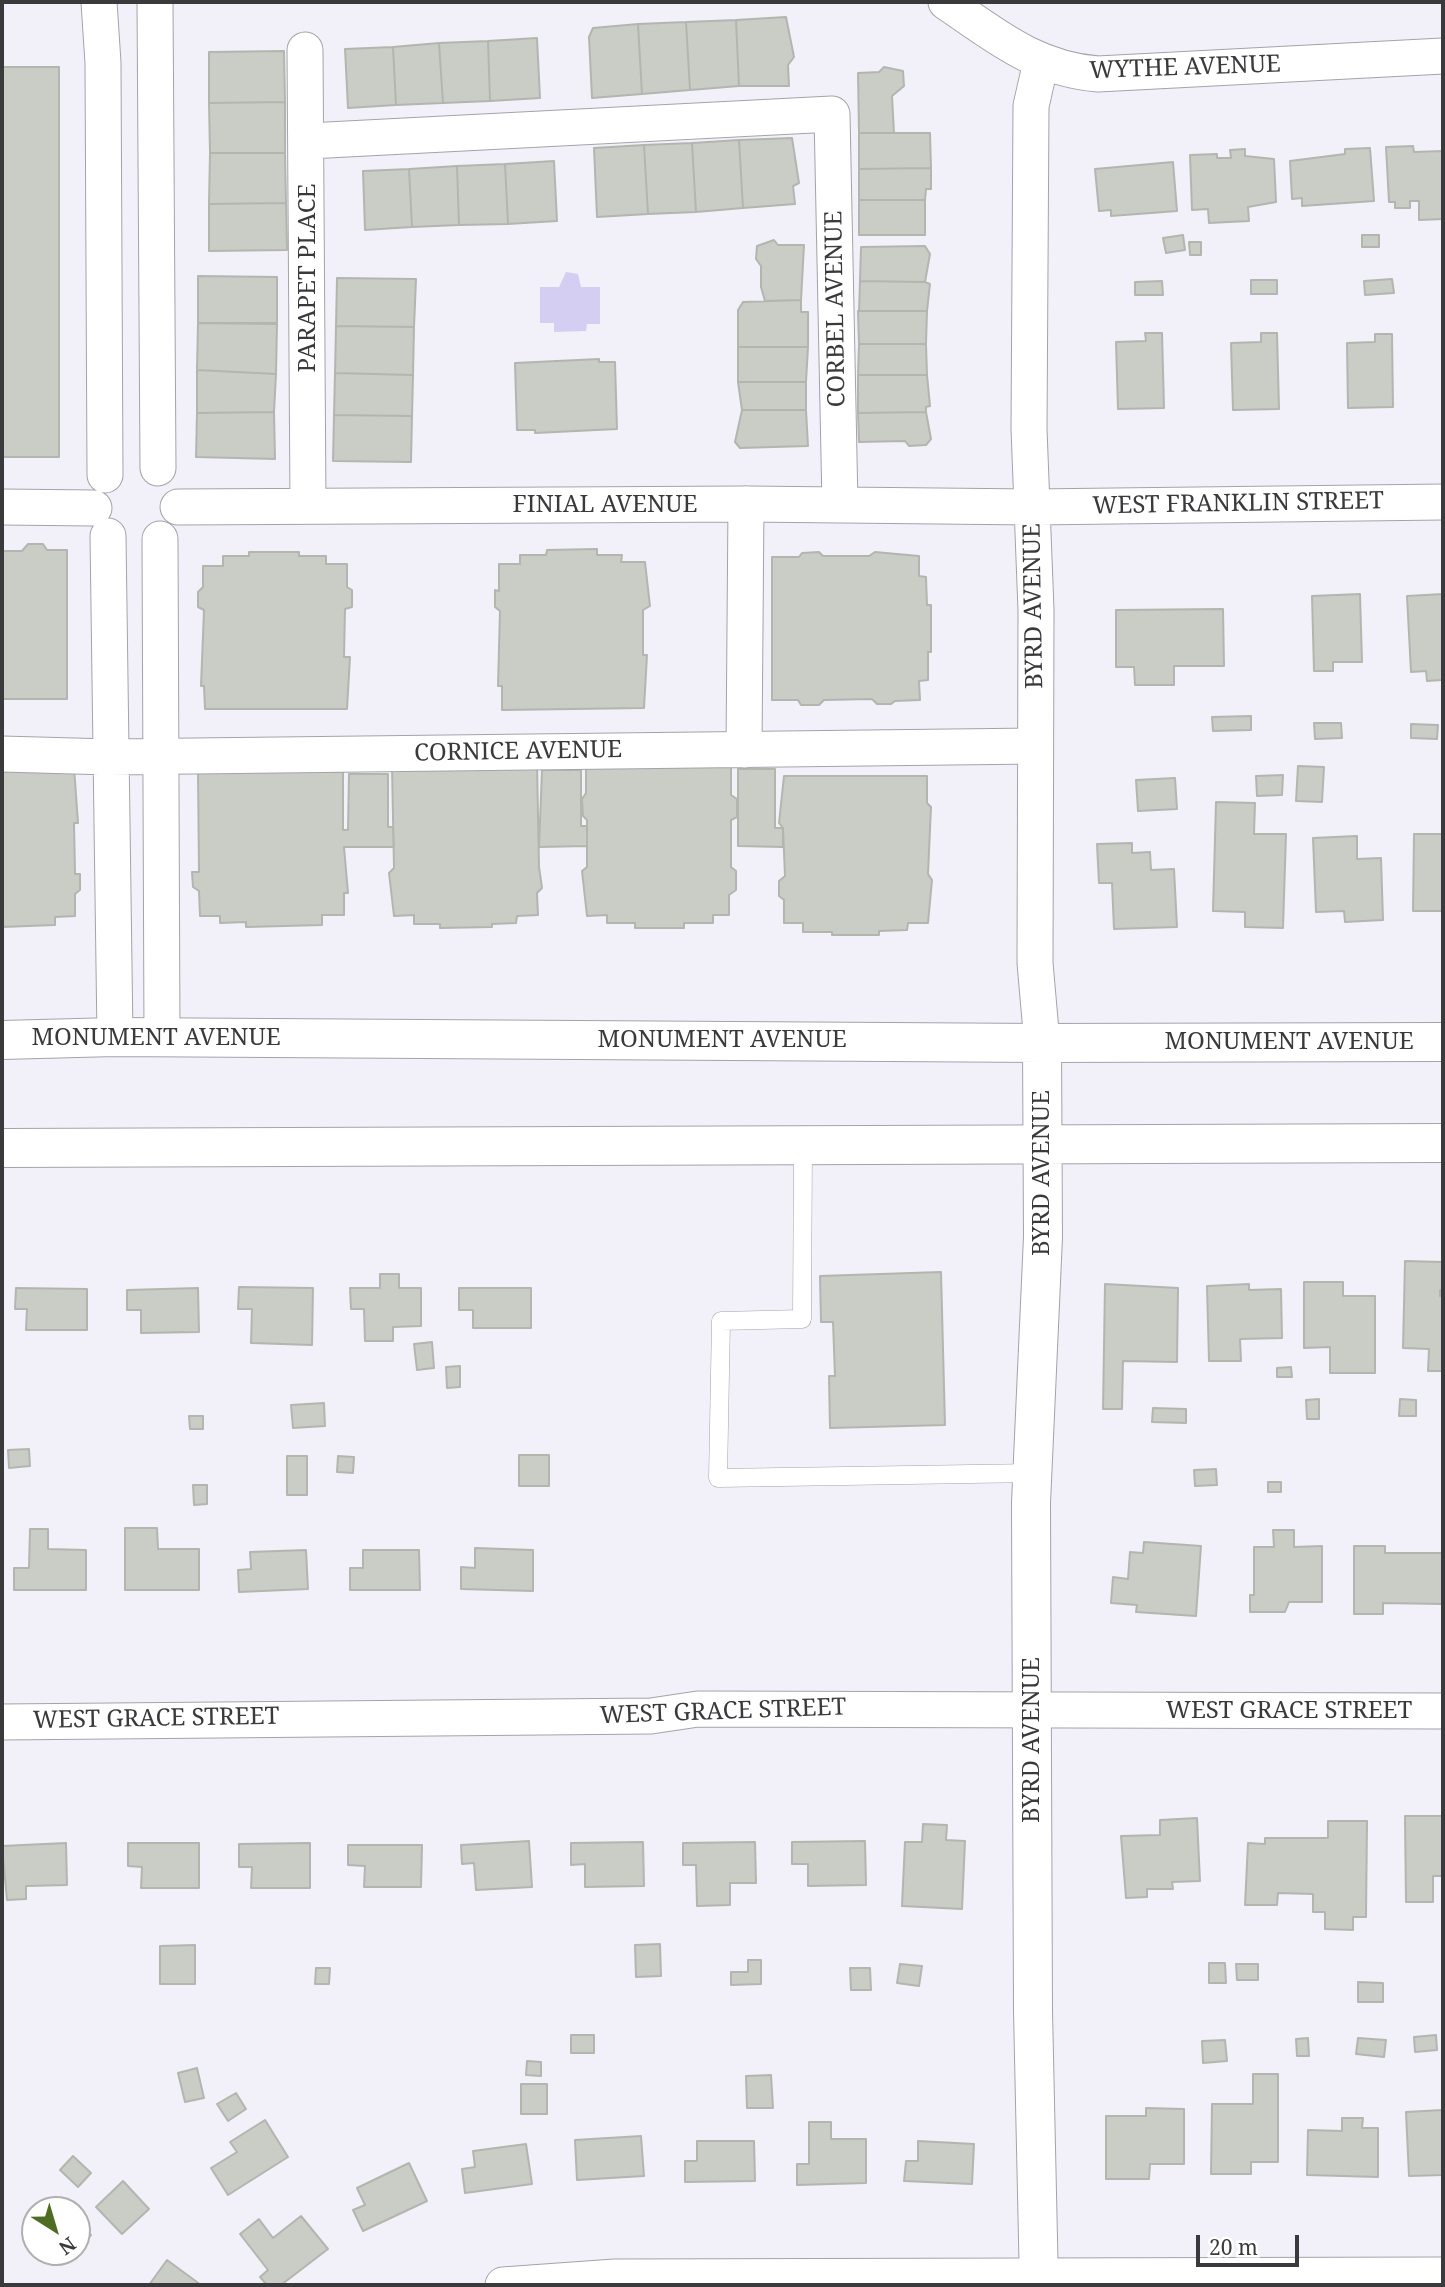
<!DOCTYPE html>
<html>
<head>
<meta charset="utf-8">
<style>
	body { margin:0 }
	#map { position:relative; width:1445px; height:2287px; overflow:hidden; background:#f2f1f9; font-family:"Noto Serif",serif }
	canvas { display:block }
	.frame { position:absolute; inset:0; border:4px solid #3a3a3d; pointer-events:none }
	.north { position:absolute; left:21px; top:2196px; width:70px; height:70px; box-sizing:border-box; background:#fff; border:2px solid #b0b0b1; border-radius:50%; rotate:143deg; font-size:19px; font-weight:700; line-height:28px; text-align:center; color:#3a3a3d }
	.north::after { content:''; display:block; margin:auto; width:24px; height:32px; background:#4e6d23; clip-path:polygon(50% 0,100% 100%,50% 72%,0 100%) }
	.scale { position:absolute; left:1196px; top:2235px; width:103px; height:32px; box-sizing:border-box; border:4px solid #3a3a3d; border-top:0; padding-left:9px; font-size:21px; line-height:24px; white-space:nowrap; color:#3a3a3d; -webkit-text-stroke:5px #fff; paint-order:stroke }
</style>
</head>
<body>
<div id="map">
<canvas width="1445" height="2287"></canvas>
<div class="frame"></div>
<div class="north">N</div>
<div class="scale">20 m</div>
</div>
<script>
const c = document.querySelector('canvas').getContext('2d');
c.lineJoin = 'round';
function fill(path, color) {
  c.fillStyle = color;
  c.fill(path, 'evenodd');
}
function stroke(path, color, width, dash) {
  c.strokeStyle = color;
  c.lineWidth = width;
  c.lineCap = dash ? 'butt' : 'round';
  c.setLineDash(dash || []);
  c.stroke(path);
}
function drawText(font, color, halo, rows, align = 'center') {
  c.font = font + ' "Noto Serif",serif';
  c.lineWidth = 6;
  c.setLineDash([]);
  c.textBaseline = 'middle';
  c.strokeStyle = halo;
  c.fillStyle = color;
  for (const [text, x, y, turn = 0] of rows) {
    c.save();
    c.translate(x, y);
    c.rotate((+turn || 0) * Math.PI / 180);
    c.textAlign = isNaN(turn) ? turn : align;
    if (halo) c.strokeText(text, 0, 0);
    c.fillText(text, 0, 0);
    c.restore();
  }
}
fill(new Path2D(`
	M 566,272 L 578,274 L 581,287 L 600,287 L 600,324 L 587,324 L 586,331 L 554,332 L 554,323 L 540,323 L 540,287 L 559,287 Z`), '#d4cef2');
const building = new Path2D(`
	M 786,17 L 794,57 L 788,65 L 789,86 L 739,86 L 736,20 Z
	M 736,20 L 739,86 L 690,90 L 686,22 Z
	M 686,22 L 690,90 L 642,94 L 638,24 Z
	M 638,24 L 642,94 L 592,98 L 589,37 L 593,28 Z
	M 537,38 L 540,98 L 490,101 L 488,41 Z
	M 488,41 L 490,101 L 443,103 L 439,43 Z
	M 439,43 L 443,103 L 396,105 L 393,47 Z
	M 393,47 L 396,105 L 348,108 L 345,49 Z
	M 284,51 L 285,102 L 209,103 L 209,52 Z
	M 2,67 L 59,67 L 59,457 L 2,457 Z
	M 884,67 L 903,71 L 904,86 L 892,96 L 894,133 L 859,133 L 858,73 L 879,72 Z
	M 285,102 L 285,153 L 210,153 L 209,103 Z
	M 859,133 L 930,133 L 931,168 L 859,169 Z
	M 792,138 L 799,183 L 793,186 L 795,204 L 743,208 L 739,140 Z
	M 739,140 L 743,208 L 696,212 L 692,143 Z
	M 692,143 L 696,212 L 648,214 L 644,145 Z
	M 644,145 L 648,214 L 597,217 L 594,148 Z
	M 1413,146 L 1414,152 L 1443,151 L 1443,219 L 1419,220 L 1419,201 L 1410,201 L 1410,208 L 1395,208 L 1395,202 L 1389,202 L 1386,147 Z
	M 1370,148 L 1374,201 L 1302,206 L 1302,198 L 1292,199 L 1290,161 L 1345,154 L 1345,149 Z
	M 1245,149 L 1245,156 L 1274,159 L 1276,202 L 1248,207 L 1249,221 L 1209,223 L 1208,209 L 1192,210 L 1190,155 L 1217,154 L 1217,158 L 1231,158 L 1230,150 Z
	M 210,153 L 285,153 L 286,203 L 209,204 Z
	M 554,161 L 557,221 L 508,224 L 505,164 Z
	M 1173,162 L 1177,211 L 1111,216 L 1111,210 L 1099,211 L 1095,169 Z
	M 505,164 L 508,224 L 459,225 L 457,166 Z
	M 457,166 L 459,225 L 412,227 L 409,169 Z
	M 931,168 L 931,189 L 926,189 L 925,200 L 859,200 L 859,169 Z
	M 409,169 L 412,227 L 365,230 L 363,171 Z
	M 859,200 L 925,200 L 925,235 L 859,235 Z
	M 286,203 L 287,250 L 209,251 L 209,204 Z
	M 1183,235 L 1185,250 L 1166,253 L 1163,238 Z
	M 1362,235 L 1379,235 L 1379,247 L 1362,247 Z
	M 774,240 L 778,245 L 804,245 L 801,300 L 765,301 L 761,287 L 761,266 L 756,259 L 757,246 Z
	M 1189,242 L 1201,242 L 1201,255 L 1190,255 Z
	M 925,246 L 930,254 L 925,282 L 860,281 L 861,247 Z
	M 198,276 L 277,277 L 277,323 L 198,323 Z
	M 337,278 L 416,279 L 414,327 L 336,326 Z
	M 1392,279 L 1394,293 L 1365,295 L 1364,281 Z
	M 1251,280 L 1277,280 L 1277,294 L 1251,294 Z
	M 860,281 L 925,282 L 930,284 L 927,311 L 859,311 Z
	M 1162,281 L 1163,295 L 1135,295 L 1135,282 Z
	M 801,300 L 801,312 L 808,312 L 808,347 L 738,347 L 738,310 L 743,302 Z
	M 858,311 L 927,311 L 926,344 L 859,344 Z
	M 198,323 L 277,324 L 276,374 L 197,370 Z
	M 336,326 L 414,327 L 413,375 L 335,373 Z
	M 1145,333 L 1162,333 L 1164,408 L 1118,409 L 1116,342 L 1146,341 Z
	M 1261,333 L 1277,333 L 1279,409 L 1233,410 L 1231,343 L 1261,342 Z
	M 1375,334 L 1392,334 L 1393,407 L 1348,408 L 1347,343 L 1375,342 Z
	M 859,344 L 926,344 L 927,375 L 858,375 Z
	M 738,347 L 808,347 L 806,382 L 738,382 Z
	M 599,359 L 599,362 L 615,362 L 617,429 L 535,433 L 535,430 L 517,430 L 515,363 Z
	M 197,370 L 276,374 L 274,412 L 197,413 Z
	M 335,373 L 413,375 L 412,416 L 334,415 Z
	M 858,375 L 927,375 L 930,406 L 926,407 L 926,412 L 858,413 Z
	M 738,382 L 806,382 L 806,410 L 742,410 Z
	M 742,410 L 806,410 L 808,446 L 740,448 L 735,442 Z
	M 274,412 L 275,459 L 196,457 L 197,413 Z
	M 926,412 L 931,439 L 926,445 L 909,446 L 905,441 L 859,442 L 858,413 Z
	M 334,415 L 412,416 L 411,462 L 333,461 Z
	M 28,544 L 43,544 L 47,550 L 67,550 L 67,699 L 2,699 L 2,551 L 22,551 Z
	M 597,549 L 597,555 L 622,555 L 621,562 L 645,562 L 650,606 L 643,610 L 643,655 L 647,655 L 644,708 L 502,710 L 502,686 L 498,686 L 500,611 L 495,607 L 495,590 L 499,591 L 499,564 L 520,564 L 520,555 L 546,555 L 547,550 Z
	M 249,552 L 299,552 L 299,556 L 326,556 L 326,564 L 347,564 L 347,587 L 352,590 L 352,607 L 345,609 L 344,657 L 350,657 L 347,709 L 205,709 L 204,686 L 201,686 L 204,610 L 198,607 L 198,592 L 203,587 L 203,566 L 223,566 L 223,556 L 249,556 Z
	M 819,552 L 823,556 L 869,556 L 875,552 L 919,556 L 919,576 L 926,577 L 927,605 L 931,605 L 931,652 L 928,652 L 928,680 L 919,681 L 920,700 L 895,701 L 891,704 L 877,704 L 872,699 L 824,700 L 819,705 L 801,705 L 798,700 L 772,700 L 772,557 L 799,557 L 802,553 Z
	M 1360,594 L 1362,662 L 1333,662 L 1333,671 L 1314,671 L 1312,596 Z
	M 1443,594 L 1442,680 L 1427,681 L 1426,671 L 1411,672 L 1407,596 Z
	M 1223,609 L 1224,666 L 1174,666 L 1174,685 L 1135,685 L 1134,667 L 1116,667 L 1116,610 Z
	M 1251,716 L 1251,730 L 1213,731 L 1212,717 Z
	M 1314,723 L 1341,723 L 1342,738 L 1315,739 Z
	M 1411,724 L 1438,725 L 1437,739 L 1411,738 Z
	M 537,764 L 539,867 L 542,888 L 537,893 L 538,915 L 517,916 L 516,923 L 492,924 L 492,927 L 440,928 L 440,924 L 414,924 L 414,915 L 394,916 L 389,873 L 394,868 L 392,767 Z
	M 731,765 L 731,795 L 737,799 L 737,817 L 731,820 L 731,867 L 736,871 L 736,890 L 729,895 L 729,915 L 713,915 L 713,923 L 684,923 L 684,928 L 635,928 L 635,923 L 607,923 L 607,915 L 587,916 L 582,871 L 587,867 L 587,820 L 583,816 L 582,799 L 586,793 L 586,767 Z
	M 1298,766 L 1324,767 L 1322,802 L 1296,801 Z
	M 74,767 L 78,823 L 74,823 L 75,874 L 80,874 L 80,890 L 75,894 L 75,916 L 55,917 L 55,925 L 2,927 L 2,769 Z
	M 738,769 L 775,769 L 775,828 L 783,828 L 783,847 L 738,846 Z
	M 542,770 L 581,770 L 581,826 L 587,826 L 587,846 L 539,847 Z
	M 343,771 L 343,830 L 348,830 L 349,774 L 388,774 L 388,827 L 393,827 L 394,847 L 344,847 L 348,893 L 344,893 L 344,915 L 322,915 L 322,925 L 246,927 L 246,922 L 220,923 L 220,916 L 200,916 L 199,891 L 193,887 L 192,872 L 199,872 L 198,772 Z
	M 1283,775 L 1282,795 L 1257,796 L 1256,776 Z
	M 784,776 L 927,776 L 927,803 L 931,807 L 928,874 L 932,880 L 928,923 L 908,923 L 907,930 L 879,931 L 879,935 L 832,935 L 832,932 L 803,932 L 803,923 L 784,923 L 784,900 L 779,896 L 779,881 L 785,876 L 783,828 L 779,823 Z
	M 1175,778 L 1177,809 L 1138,811 L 1136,780 Z
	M 1216,802 L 1255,803 L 1254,834 L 1286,834 L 1283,928 L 1245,927 L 1245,912 L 1213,911 Z
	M 1414,834 L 1443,834 L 1443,911 L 1413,911 Z
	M 1357,836 L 1357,859 L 1381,858 L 1383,920 L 1345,922 L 1344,911 L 1316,912 L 1313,838 Z
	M 1132,843 L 1132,853 L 1150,852 L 1151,870 L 1174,869 L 1177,927 L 1114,929 L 1112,883 L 1099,883 L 1097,844 Z
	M 1405,1261 L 1443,1262 L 1443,1290 L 1440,1290 L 1440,1296 L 1443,1296 L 1443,1371 L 1428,1371 L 1429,1349 L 1403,1348 Z
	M 941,1272 L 945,1425 L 830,1428 L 829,1376 L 835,1376 L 833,1322 L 821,1322 L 820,1276 Z
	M 380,1274 L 399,1274 L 399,1288 L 421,1288 L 421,1326 L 393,1327 L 393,1341 L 365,1341 L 364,1309 L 351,1309 L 350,1288 L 380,1288 Z
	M 1304,1282 L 1343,1282 L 1343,1296 L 1375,1296 L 1375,1373 L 1330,1373 L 1330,1347 L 1304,1348 Z
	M 1105,1284 L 1178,1288 L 1177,1362 L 1123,1361 L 1122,1409 L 1103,1409 Z
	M 1249,1284 L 1249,1290 L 1281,1289 L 1282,1338 L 1240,1339 L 1241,1361 L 1209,1361 L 1207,1286 Z
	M 239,1287 L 313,1288 L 312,1345 L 251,1343 L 252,1309 L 238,1309 Z
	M 16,1288 L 87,1289 L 87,1330 L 26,1330 L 27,1309 L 15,1309 Z
	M 198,1288 L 199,1332 L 141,1333 L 141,1310 L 127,1310 L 127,1290 Z
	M 459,1288 L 531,1288 L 531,1328 L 473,1328 L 473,1310 L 459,1310 Z
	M 432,1342 L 434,1368 L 417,1370 L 414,1344 Z
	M 460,1366 L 460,1387 L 447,1388 L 446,1367 Z
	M 1291,1367 L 1292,1377 L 1277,1377 L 1277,1368 Z
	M 1319,1399 L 1319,1419 L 1307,1419 L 1306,1400 Z
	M 1400,1399 L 1416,1400 L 1416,1416 L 1399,1416 Z
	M 324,1403 L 325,1426 L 293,1428 L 291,1405 Z
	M 1153,1408 L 1186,1409 L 1186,1423 L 1152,1422 Z
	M 189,1416 L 203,1416 L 203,1429 L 190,1429 Z
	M 29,1449 L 30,1466 L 9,1468 L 8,1450 Z
	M 519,1455 L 549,1455 L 549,1486 L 519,1486 Z
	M 287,1456 L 307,1456 L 307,1495 L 287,1495 Z
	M 338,1456 L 354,1457 L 353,1473 L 337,1472 Z
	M 1216,1469 L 1217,1485 L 1195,1486 L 1194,1470 Z
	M 1268,1482 L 1281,1482 L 1281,1492 L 1268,1492 Z
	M 193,1485 L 207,1485 L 207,1504 L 194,1505 Z
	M 125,1528 L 157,1528 L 158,1549 L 199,1549 L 199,1590 L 125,1590 Z
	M 30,1529 L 48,1529 L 48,1549 L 86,1550 L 86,1590 L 14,1590 L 14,1568 L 29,1568 Z
	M 1273,1530 L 1294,1530 L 1294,1547 L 1322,1546 L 1322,1602 L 1289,1602 L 1285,1612 L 1250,1612 L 1250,1595 L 1254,1595 L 1254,1547 L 1274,1547 Z
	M 1144,1542 L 1201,1546 L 1196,1616 L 1136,1612 L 1137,1605 L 1111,1603 L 1113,1577 L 1128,1579 L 1130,1552 L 1143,1553 Z
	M 1354,1546 L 1385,1546 L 1385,1553 L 1442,1553 L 1442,1604 L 1383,1603 L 1383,1614 L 1354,1614 Z
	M 475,1548 L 533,1550 L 533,1591 L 461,1589 L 461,1567 L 475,1568 Z
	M 306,1550 L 308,1589 L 239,1592 L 238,1570 L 251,1569 L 250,1552 Z
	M 363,1550 L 419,1550 L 420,1590 L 350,1590 L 350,1568 L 363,1568 Z
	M 1405,1816 L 1443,1816 L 1443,1876 L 1433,1876 L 1433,1902 L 1406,1902 Z
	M 1197,1818 L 1200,1881 L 1172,1882 L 1173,1889 L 1147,1889 L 1147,1897 L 1126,1898 L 1121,1836 L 1160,1835 L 1160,1820 Z
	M 1328,1821 L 1367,1821 L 1366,1917 L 1353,1917 L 1353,1930 L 1325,1929 L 1325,1912 L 1313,1912 L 1313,1894 L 1278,1893 L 1277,1905 L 1245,1905 L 1248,1843 L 1265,1844 L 1265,1838 L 1328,1838 Z
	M 923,1824 L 947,1825 L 946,1840 L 965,1841 L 962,1909 L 902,1906 L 905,1842 L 922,1842 Z
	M 529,1841 L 532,1887 L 476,1890 L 474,1863 L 462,1864 L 461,1845 Z
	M 865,1841 L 866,1885 L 808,1886 L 808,1864 L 792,1864 L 792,1842 Z
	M 643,1842 L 644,1886 L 585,1887 L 585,1864 L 571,1865 L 571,1843 Z
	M 755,1842 L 756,1883 L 730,1883 L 730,1905 L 697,1906 L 696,1865 L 683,1865 L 683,1843 Z
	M 66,1843 L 67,1885 L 26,1886 L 26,1899 L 7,1900 L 2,1846 Z
	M 128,1843 L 199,1843 L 199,1888 L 141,1888 L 142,1867 L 128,1866 Z
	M 310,1843 L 310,1888 L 251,1888 L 252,1867 L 239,1867 L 239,1844 Z
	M 348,1845 L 422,1845 L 421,1887 L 364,1887 L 365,1866 L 348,1865 Z
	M 660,1944 L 661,1976 L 636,1977 L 635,1945 Z
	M 195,1945 L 195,1984 L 160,1984 L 160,1946 Z
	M 748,1960 L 761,1960 L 761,1984 L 731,1985 L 731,1972 L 748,1972 Z
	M 1209,1963 L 1225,1963 L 1226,1983 L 1209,1983 Z
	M 900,1964 L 922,1966 L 919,1986 L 897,1983 Z
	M 1236,1964 L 1258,1964 L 1258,1980 L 1237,1980 Z
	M 316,1968 L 330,1968 L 329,1984 L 315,1984 Z
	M 850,1968 L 870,1968 L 871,1990 L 851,1990 Z
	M 1358,1982 L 1383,1983 L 1383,2002 L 1358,2002 Z
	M 571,2035 L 594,2035 L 594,2053 L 571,2053 Z
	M 1436,2035 L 1437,2050 L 1415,2052 L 1414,2037 Z
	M 1308,2038 L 1309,2056 L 1297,2056 L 1296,2039 Z
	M 1358,2038 L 1386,2040 L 1384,2057 L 1356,2054 Z
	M 1225,2040 L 1227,2061 L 1203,2063 L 1202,2041 Z
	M 527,2061 L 541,2062 L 541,2076 L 526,2075 Z
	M 197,2068 L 204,2098 L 185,2102 L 178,2073 Z
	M 1253,2074 L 1278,2074 L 1278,2162 L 1251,2162 L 1251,2174 L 1211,2174 L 1212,2104 L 1253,2104 Z
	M 771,2075 L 773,2108 L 747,2108 L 746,2076 Z
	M 521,2084 L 547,2084 L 547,2114 L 521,2114 Z
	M 236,2093 L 246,2109 L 228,2121 L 217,2104 Z
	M 1146,2108 L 1184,2109 L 1184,2164 L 1150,2164 L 1149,2179 L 1106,2179 L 1106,2116 L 1146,2116 Z
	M 1443,2110 L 1443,2175 L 1409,2176 L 1406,2112 Z
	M 1342,2118 L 1363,2118 L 1362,2128 L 1378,2128 L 1378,2177 L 1307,2175 L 1308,2130 L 1342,2131 Z
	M 265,2120 L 288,2157 L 228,2195 L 211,2168 L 237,2152 L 230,2142 Z
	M 809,2122 L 831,2122 L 831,2139 L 866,2139 L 866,2183 L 797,2185 L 797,2164 L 809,2164 Z
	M 641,2136 L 644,2176 L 577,2180 L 575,2140 Z
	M 697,2141 L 754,2141 L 755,2181 L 685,2182 L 685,2161 L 697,2161 Z
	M 918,2141 L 974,2144 L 972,2184 L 904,2181 L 906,2161 L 918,2161 Z
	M 526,2144 L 532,2184 L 465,2193 L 462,2169 L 475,2167 L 473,2151 Z
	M 73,2156 L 91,2173 L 78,2187 L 60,2170 Z
	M 409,2163 L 427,2201 L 363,2231 L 353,2210 L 365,2205 L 357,2188 Z
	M 123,2181 L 149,2209 L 122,2234 L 96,2207 Z
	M 301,2216 L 328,2249 L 281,2285 L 267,2285 L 260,2277 L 268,2270 L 240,2234 L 259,2219 L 273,2238 Z
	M 77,2224 L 91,2235 L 77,2251 Z
	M 167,2260 L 201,2285 L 149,2285 Z`);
fill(building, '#c9cdc5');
stroke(building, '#b2b6af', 2);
const service = new Path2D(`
	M 803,1145 L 802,1319 L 721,1321 L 718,1478 L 1035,1473`);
const minor = new Path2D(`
	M 99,2 L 103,63 L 105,475
	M 155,2 L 158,468
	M 946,2 C 996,36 1035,69 1098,74 L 1443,56
	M 305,50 L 308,506
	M 1041,62 L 1031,106 L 1029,429 L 1036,610 L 1035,963 L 1042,1043
	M 308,141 L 832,114 L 840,505
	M 2,507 L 94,508
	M 178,507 L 746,504 L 1033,507 L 1443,502
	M 108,536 L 115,1037
	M 160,539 L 162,1037
	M 744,750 L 746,504
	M 2,754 L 110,757 L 1035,746
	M 2,1722 L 651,1716 L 698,1709 L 1443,1711
	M 503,2285 L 615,2277 L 1443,2275`);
const tertiary = new Path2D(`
	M 2,1040 L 115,1037 L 1042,1043 L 1443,1042
	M 2,1148 L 1443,1143
	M 1039,2285 L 1033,2011 L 1031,1503 L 1043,1237 L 1042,1043`);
stroke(service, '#a4a3aa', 19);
stroke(minor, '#a4a3aa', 37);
stroke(tertiary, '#a4a3aa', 40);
stroke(service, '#fff', 18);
stroke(minor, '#fff', 35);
stroke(tertiary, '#fff', 38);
drawText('24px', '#3a3a3d', '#fff', [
	["WYTHE AVENUE",1185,68,-2],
	["PARAPET PLACE",308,278,-90],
	["CORBEL AVENUE",836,309,-91],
	["WEST FRANKLIN STREET",1238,504,-1],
	["FINIAL AVENUE",605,505],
	["BYRD AVENUE",1034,606,-91],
	["CORNICE AVENUE",518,752,-1],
	["MONUMENT AVENUE",156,1038],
	["MONUMENT AVENUE",722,1040],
	["MONUMENT AVENUE",1289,1042],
	["BYRD AVENUE",1042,1173,-90],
	["WEST GRACE STREET",1289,1711],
	["WEST GRACE STREET",723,1712,-2],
	["WEST GRACE STREET",156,1719,-1],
	["BYRD AVENUE",1032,1740,-90]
]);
</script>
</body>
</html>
